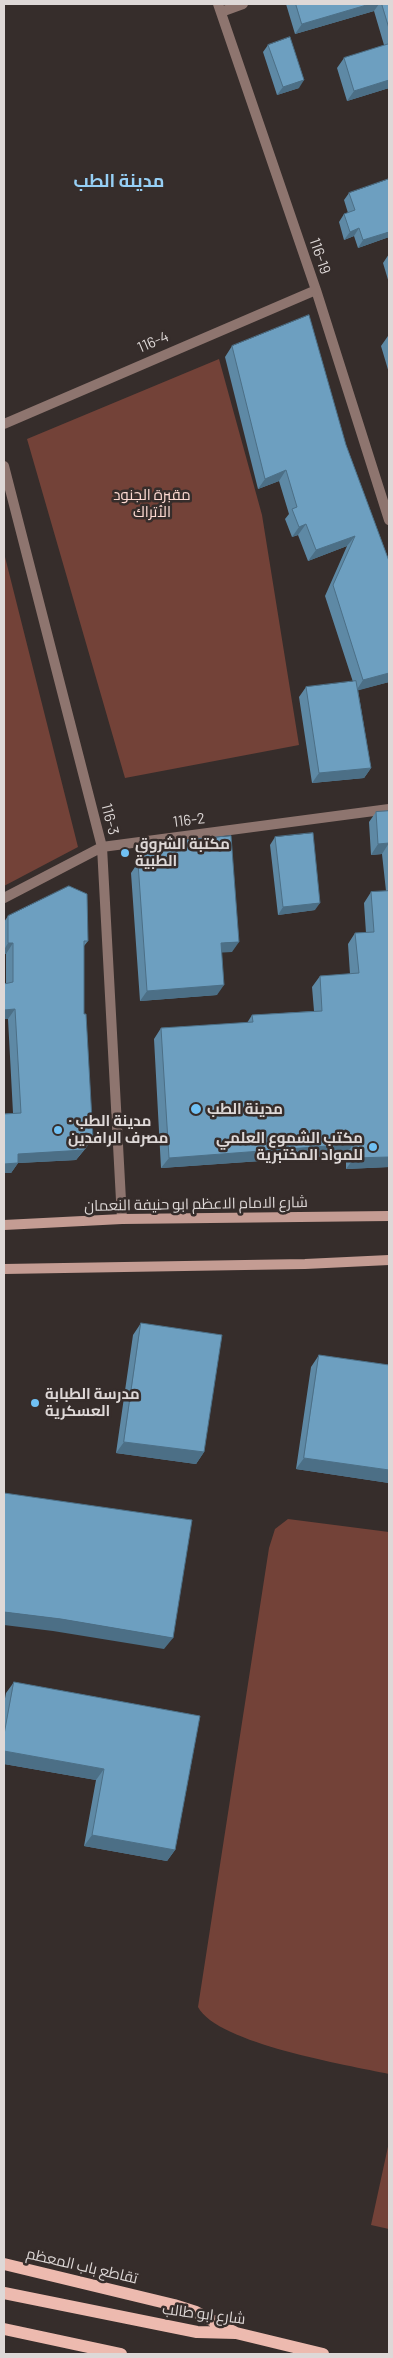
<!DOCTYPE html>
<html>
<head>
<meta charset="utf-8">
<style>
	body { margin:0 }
	#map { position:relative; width:393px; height:2358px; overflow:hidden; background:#362d2b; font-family:Barlow,sans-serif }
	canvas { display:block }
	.frame { position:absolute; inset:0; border:5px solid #ded8d7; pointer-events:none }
</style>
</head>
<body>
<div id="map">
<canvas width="393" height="2358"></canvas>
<div class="frame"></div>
</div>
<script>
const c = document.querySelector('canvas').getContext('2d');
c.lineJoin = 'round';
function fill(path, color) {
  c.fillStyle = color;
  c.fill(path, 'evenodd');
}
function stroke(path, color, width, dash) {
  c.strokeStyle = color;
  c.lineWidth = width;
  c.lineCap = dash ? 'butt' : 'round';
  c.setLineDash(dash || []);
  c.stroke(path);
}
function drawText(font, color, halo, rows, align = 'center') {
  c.font = font + ' Barlow,Cairo,sans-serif';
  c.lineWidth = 5;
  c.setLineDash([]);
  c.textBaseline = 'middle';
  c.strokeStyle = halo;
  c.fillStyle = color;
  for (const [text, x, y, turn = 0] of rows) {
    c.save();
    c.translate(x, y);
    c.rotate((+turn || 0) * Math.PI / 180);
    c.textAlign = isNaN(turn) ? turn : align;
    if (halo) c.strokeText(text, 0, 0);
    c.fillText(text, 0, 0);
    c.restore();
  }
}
fill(new Path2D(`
	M 219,359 L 262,515 L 299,745 L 125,778 L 27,439 Z
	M 4,553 L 78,847 L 4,886 Z
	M 288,1519 L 389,1532 L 389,2074 C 348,2065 218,2044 198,2007 L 269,1548 L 275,1529 Z
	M 389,2142 L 389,2229 L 371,2225 Z`), '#734238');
stroke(new Path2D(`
	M 218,4 L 316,290 L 389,520
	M 221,12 L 243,4
	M 4,424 L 316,290
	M 4,466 L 102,847 L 122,1219
	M 4,898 L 102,847 L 389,809`), '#8e756f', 10);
stroke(new Path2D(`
	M 4,1225 L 122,1219 L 389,1216
	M 4,1269 L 305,1264 L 389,1260`), '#c49c93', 10);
stroke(new Path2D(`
	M 4,2264 L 174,2305 L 196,2312 L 236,2333
	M 4,2293 L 197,2332 L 236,2333 L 323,2354
	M 4,2329 L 121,2354`), '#edbaaf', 12);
fill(new Path2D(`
	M 286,4 L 389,4 L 389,88 L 347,101 L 337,68 L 344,58 L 384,45 L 374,11 L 295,34 Z
	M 268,45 L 299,88 L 277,95 L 263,52 Z
	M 349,193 L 389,237 L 358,248 L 354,236 L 344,240 L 339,222 L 344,214 L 348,213 L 344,200 Z
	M 389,254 L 389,283 L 383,263 Z
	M 388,336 L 389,336 L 389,373 L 381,346 Z
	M 232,346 L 346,445 L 389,561 L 389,682 L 358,690 L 371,768 L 364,778 L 312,783 L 299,697 L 306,687 L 353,682 L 325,596 L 347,546 L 308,561 L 298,535 L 292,537 L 285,519 L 289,514 L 279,481 L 258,489 L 225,357 Z
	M 389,811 L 389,1167 L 346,1169 L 346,1155 L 161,1168 L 154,1039 L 161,1028 L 247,1023 L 252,1015 L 314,1011 L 312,987 L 320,976 L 350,974 L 348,944 L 355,933 L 366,933 L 364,903 L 371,892 L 386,891 L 382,854 L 371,855 L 369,822 L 376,812 Z
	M 275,837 L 315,910 L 278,915 L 270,845 Z
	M 147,849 L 232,952 L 221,952 L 217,995 L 140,1001 L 131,873 Z
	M 8,916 L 88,941 L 84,946 L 84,1014 L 86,1148 L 76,1160 L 18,1163 L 11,1173 L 4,1173 L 4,1114 L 13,1113 L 8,1019 L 4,1019 L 4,984 L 6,983 L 6,954 L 4,954 L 4,922 Z
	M 141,1323 L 204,1452 L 196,1464 L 116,1453 L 133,1335 Z
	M 319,1355 L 389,1365 L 389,1483 L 296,1469 L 311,1367 Z
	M 14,1682 L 200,1716 L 175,1850 L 167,1861 L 84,1846 L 96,1780 L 4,1764 L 4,1704 L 6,1693 Z`), '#5e89a5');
fill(new Path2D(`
	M 370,4 L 379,4 L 374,11 L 295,34 L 302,24 Z
	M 304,80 L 299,88 L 277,95 L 283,87 Z
	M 389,80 L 389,88 L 347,101 L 354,91 Z
	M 359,228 L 354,236 L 344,240 L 350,232 Z
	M 389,232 L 389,237 L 358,248 L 363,240 Z
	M 286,470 L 279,481 L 258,489 L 265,479 Z
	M 306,524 L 298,535 L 292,537 L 299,527 Z
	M 355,536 L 347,546 L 308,561 L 316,550 Z
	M 389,673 L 389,682 L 356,691 L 363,680 Z
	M 371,768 L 364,778 L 312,783 L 319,773 Z
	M 389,843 L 382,854 L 371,855 L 378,844 Z
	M 320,903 L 315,910 L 278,915 L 283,907 Z
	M 239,942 L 232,952 L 214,953 L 221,943 Z
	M 8,943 L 13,943 L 6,954 L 4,954 L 4,950 Z
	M 224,985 L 217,995 L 140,1001 L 147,991 Z
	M 15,1009 L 8,1019 L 4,1019 L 4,1010 Z
	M 93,1138 L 76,1160 L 18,1163 L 11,1173 L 4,1173 L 4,1164 L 18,1154 Z
	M 353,1144 L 346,1155 L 161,1168 L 169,1158 Z
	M 389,1157 L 389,1167 L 346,1169 L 354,1158 Z
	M 124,1442 L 204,1452 L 196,1464 L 116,1453 Z
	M 304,1458 L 389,1470 L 389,1483 L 296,1469 Z
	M 4,1612 L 61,1619 L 173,1638 L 164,1649 L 53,1631 L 4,1625 Z
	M 4,1751 L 104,1769 L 96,1780 L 4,1764 Z
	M 92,1835 L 175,1850 L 167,1861 L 84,1846 Z`), '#4c6f86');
const building = new Path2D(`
	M 296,4 L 370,4 L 302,24 Z
	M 382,4 L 389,4 L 389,28 Z
	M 290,37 L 304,80 L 283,87 L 268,45 Z
	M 389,44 L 389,80 L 354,91 L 344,58 Z
	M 389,179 L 389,232 L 363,240 L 359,228 L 350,232 L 344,214 L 355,210 L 349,193 Z
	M 309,315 L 346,445 L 389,561 L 389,673 L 363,680 L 333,585 L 355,536 L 316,550 L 306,524 L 299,527 L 292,509 L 297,507 L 286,470 L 265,479 L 232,346 Z
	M 356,681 L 371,768 L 319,773 L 306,687 Z
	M 389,811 L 389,843 L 378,844 L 376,812 Z
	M 313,833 L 320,903 L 283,907 L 275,837 Z
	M 231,836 L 239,942 L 221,943 L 224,985 L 147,991 L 138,863 L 147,849 L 155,843 Z
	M 69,886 L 87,894 L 88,941 L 84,941 L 84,1014 L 86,1014 L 93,1138 L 84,1150 L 18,1154 L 18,1163 L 4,1164 L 4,1114 L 21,1113 L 15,1009 L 4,1010 L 4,984 L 13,982 L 13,943 L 8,943 L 8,916 Z
	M 389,891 L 389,1157 L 354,1158 L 353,1144 L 169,1158 L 161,1028 L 253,1022 L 252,1015 L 322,1011 L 320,976 L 359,973 L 355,933 L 374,932 L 371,892 Z
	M 141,1323 L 222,1335 L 204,1452 L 124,1442 Z
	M 319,1355 L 389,1365 L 389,1470 L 304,1458 Z
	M 4,1493 L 192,1520 L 173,1638 L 61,1619 L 4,1612 Z
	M 14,1682 L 200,1716 L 175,1850 L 92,1835 L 104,1769 L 4,1751 L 4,1735 Z`);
fill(building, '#6d9fc0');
stroke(building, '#4c6f86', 1);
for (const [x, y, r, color] of [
	[125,853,5,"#70c1f4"],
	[196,1109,6,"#70c1f4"],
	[58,1130,5,"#70c1f4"],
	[373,1147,5,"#70c1f4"],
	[35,1403,5,"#70c1f4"]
]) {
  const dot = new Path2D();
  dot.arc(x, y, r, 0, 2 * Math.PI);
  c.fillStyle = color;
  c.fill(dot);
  stroke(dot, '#362d2b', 2);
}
drawText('15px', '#ded8d7', '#362d2b', [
	["116-19",320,256,71],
	["116-4",153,342,-23],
	["116-3",110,819,76],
	["116-2",189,820,-7],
	["شارع الامام الاعظم ابو حنيفة النعمان",196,1204,-1],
	["تقاطع باب المعظم",82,2266,13],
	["شارع ابو طالب",204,2314,7]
]);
drawText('15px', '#fedbd3', '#362d2b', [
	["مقبرة الجنود",152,495],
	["الأتراك",152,512]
]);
drawText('bold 15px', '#ded8d7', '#362d2b', [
	["مكتبة الشروق",135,844],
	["الطبية",135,861],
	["مدينة الطب",207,1109],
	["مدينة الطب ٠",68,1121],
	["مصرف الرافدين",68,1138],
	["مكتب الشموع العلمي",363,1138,"right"],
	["للمواد المختبرية",363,1155,"right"],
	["مدرسة الطبابة",45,1394],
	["العسكرية",45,1411]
], 'left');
drawText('bold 18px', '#96cff5', '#362d2b', [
	["مدينة الطب",119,181]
]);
</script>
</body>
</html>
